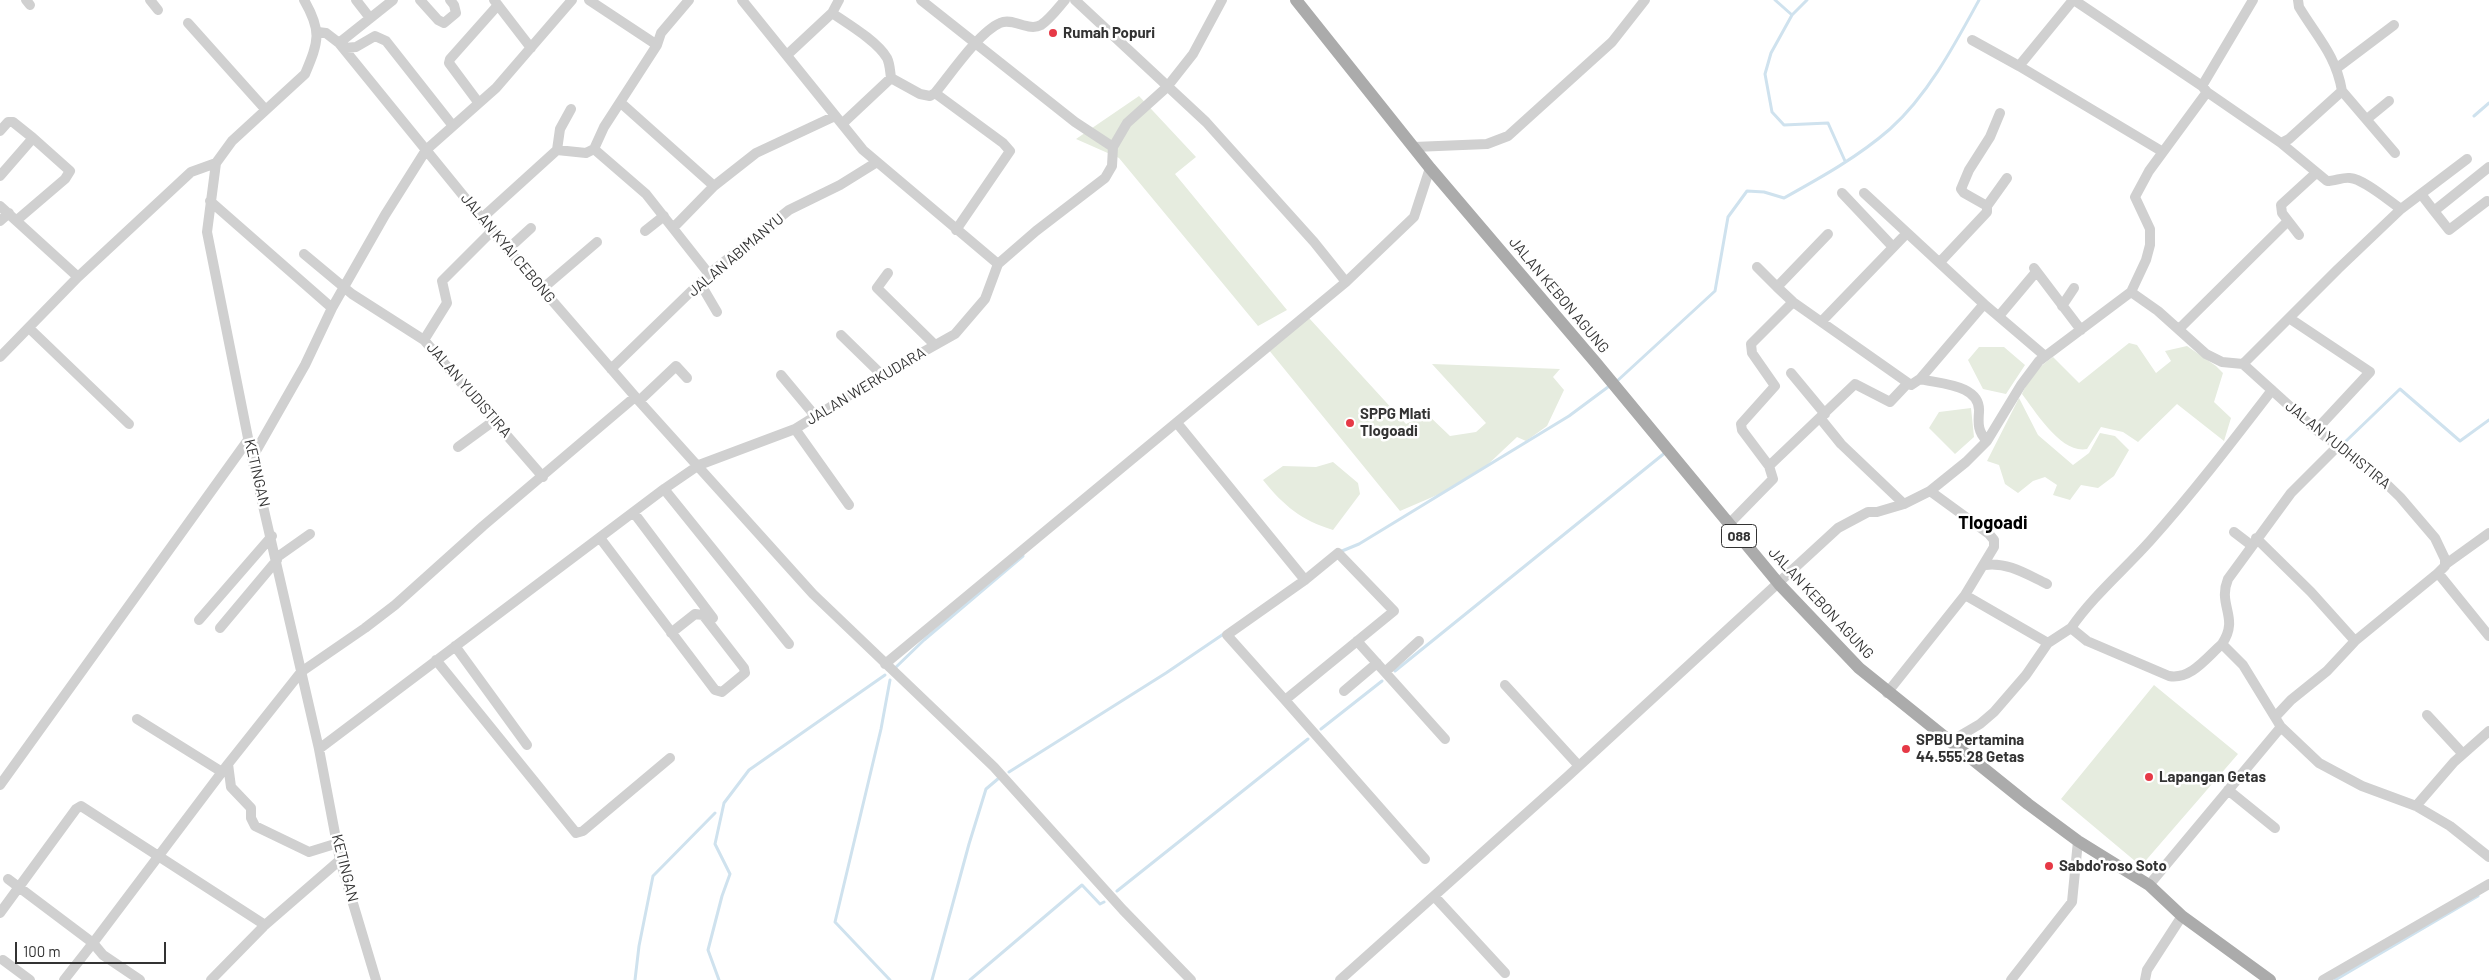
<!DOCTYPE html>
<html>
<head>
<meta charset="utf-8">
<style>
	body { margin:0 }
	#map { position:relative; width:2489px; height:980px; overflow:hidden; background:#fff; font-family:Barlow,sans-serif }
	canvas { display:block }
	.scale { position:absolute; left:15px; top:942px; width:151px; height:22px; box-sizing:border-box; border:2px solid #333; border-top:0; padding-left:6px; font-size:15px; line-height:18px; white-space:nowrap; color:#333; -webkit-text-stroke:4px #fff; paint-order:stroke }
</style>
</head>
<body>
<div id="map">
<canvas width="2489" height="980"></canvas>
<div class="scale">100 m</div>
</div>
<script>
const c = document.querySelector('canvas').getContext('2d');
c.lineJoin = 'round';
function fill(path, color) {
  c.fillStyle = color;
  c.fill(path, 'evenodd');
}
function stroke(path, color, width, dash) {
  c.strokeStyle = color;
  c.lineWidth = width;
  c.lineCap = dash ? 'butt' : 'round';
  c.setLineDash(dash || []);
  c.stroke(path);
}
function drawText(font, color, halo, rows, align = 'center') {
  c.font = font + ' Barlow,sans-serif';
  c.lineWidth = 5;
  c.setLineDash([]);
  c.textBaseline = 'middle';
  c.strokeStyle = halo;
  c.fillStyle = color;
  for (const [text, x, y, turn = 0] of rows) {
    c.save();
    c.translate(x, y);
    c.rotate((+turn || 0) * Math.PI / 180);
    c.textAlign = isNaN(turn) ? turn : align;
    if (halo) c.strokeText(text, 0, 0);
    c.fillText(text, 0, 0);
    c.restore();
  }
}
fill(new Path2D(`
	M 1139,96 L 1196,157 L 1175,174 L 1287,310 L 1258,326 L 1119,158 L 1076,139 Z
	M 1309,318 L 1406,424 L 1427,414 L 1450,436 L 1476,432 L 1486,423 L 1432,364 L 1560,369 L 1553,377 L 1564,390 L 1547,426 L 1526,441 L 1517,437 L 1483,469 L 1451,489 L 1400,511 L 1268,349 Z
	M 2129,343 L 2137,345 L 2156,373 L 2171,361 L 2165,351 L 2187,346 L 2216,366 L 2223,373 L 2214,402 L 2231,418 L 2224,441 L 2177,404 L 2138,442 L 2123,432 L 2101,427 L 2087,449 C 2061,454 2036,412 2022,394 C 2029,378 2038,367 2053,357 L 2079,383 Z
	M 1979,347 L 2004,347 L 2025,365 L 2006,394 L 1983,389 L 1968,360 Z
	M 2019,398 L 2038,435 L 2073,465 L 2089,453 L 2100,433 L 2115,436 L 2129,450 L 2114,476 L 2098,488 L 2081,485 L 2070,500 L 2053,495 L 2057,485 L 2045,477 L 2033,481 L 2018,493 L 2005,484 L 1999,465 L 1987,461 Z
	M 1971,408 L 1974,437 L 1955,454 L 1929,428 L 1939,412 Z
	M 1333,462 L 1358,483 L 1360,494 L 1333,530 C 1301,520 1284,506 1263,480 L 1283,466 L 1316,467 Z
	M 2154,685 L 2238,754 L 2141,866 L 2061,799 Z`), '#e6ecdf');
stroke(new Path2D(`
	M 1775,0 L 1792,15 L 1771,53 L 1765,74 L 1772,112 L 1784,125 L 1828,123 L 1845,161
	M 1792,15 L 1807,0
	M 2474,116 L 2489,103
	M 1616,382 L 1715,291 L 1728,217 L 1747,191 L 1764,192 L 1784,198 C 1820,178 1858,157 1890,129 C 1928,95 1955,44 1979,0
	M 2345,442 L 2400,389 L 2460,441 L 2489,420
	M 1342,551 L 1359,544 L 1569,416 L 1608,387
	M 894,669 L 924,640 L 1023,556
	M 1395,671 L 1666,452
	M 1321,729 L 1382,681
	M 1009,772 L 1166,673 L 1225,633
	M 1117,891 L 1308,739
	M 635,980 L 639,946 L 653,876 L 715,813
	M 719,980 L 708,950 L 722,896 L 730,874 L 715,844 L 724,803 L 749,770 L 885,675
	M 890,980 L 835,922 L 881,729 L 890,680
	M 932,980 L 969,844 L 986,789 L 999,778
	M 970,980 L 1082,885 L 1100,904 L 1104,902
	M 2335,980 L 2478,896`), '#cfe2ee', 3);
stroke(new Path2D(`
	M 26,0 L 30,5
	M 150,0 L 158,10
	M 304,0 C 322,31 319,41 305,74 L 232,141 L 216,163 L 207,232 L 252,458 L 319,749 L 340,860 L 376,980
	M 356,0 L 370,18
	M 420,0 L 438,20 L 444,23 L 456,13 L 454,5 L 450,0
	M 494,0 L 531,48
	M 589,0 L 657,45
	M 742,0 L 863,150 L 998,264
	M 921,0 L 1075,122 L 1113,147
	M 1075,0 L 1206,122 L 1314,242 L 1346,282
	M 2073,0 L 2019,66 L 2163,152
	M 2074,0 L 2202,86 L 2207,92 L 2281,143 L 2327,181 C 2335,181 2343,177 2350,178 C 2364,179 2389,201 2401,209 L 2338,269 L 2243,364
	M 832,13 C 848,24 877,41 887,58 C 890,64 890,71 891,78
	M 188,23 L 265,109
	M 318,32 L 326,33 L 339,43 L 492,231 L 639,401 L 813,594 L 994,767 L 1123,910 L 1191,980
	M 1972,40 L 2019,66
	M 339,43 L 393,0
	M 344,48 L 356,47 L 375,36 L 386,41 L 453,126
	M 787,55 L 832,13 L 839,0
	M 2337,68 L 2394,25
	M 2202,86 L 2253,0
	M 2342,91 L 2395,153
	M 935,93 L 1003,143 L 1010,151 L 956,230
	M 478,102 L 449,63 L 450,59 L 498,5
	M 621,103 L 714,186
	M 2367,119 L 2389,101
	M 842,124 L 891,78 L 920,94 L 930,96 L 935,93 C 950,75 979,32 1000,23 C 1013,17 1028,32 1041,25 C 1050,19 1058,8 1065,0
	M 0,131 L 8,122 L 13,122 L 33,138
	M 2281,143 L 2289,139 L 2342,91 C 2336,55 2317,37 2299,7 L 2298,0
	M 1414,147 L 1487,144 L 1508,136 L 1612,42 L 1645,0
	M 594,149 L 604,127 L 657,45 L 661,33 L 689,0
	M 557,150 L 586,153 L 594,149 L 646,194 L 709,274
	M 0,176 L 33,138 L 70,171 L 65,179 L 17,220
	M 1842,193 L 1893,247
	M 1864,193 L 1984,304
	M 2421,194 L 2434,211 L 2489,167
	M 210,201 L 332,308
	M 0,206 L 78,277
	M 1987,206 L 2007,178
	M 2401,209 L 2467,159
	M 2434,211 L 2449,230 L 2487,201
	M 482,218 L 557,150 L 560,129 L 571,109
	M 0,221 L 9,213
	M 674,227 L 714,186 L 756,153 L 835,116
	M 645,231 L 664,216
	M 2299,235 L 2282,213 L 2281,205 L 2316,173
	M 508,249 L 531,228
	M 304,254 L 352,294 L 424,340 L 543,477
	M 1940,262 L 1987,212 L 1987,206 L 1964,193 L 1961,189 L 1969,170 L 1990,137 L 2000,113
	M 998,264 L 1036,231 L 1105,178 L 1112,166 L 1113,147 L 1127,123 L 1167,87 L 1193,54 L 1222,0
	M 1757,267 L 1777,287
	M 2034,268 L 2081,330
	M 888,273 L 877,288 L 935,345
	M 700,283 L 717,312
	M 542,289 L 597,242
	M 2131,292 L 2158,311 L 2206,354 L 2222,362 L 2243,364 L 2316,430 L 2373,471 L 2400,497 L 2435,538 L 2445,559 L 2445,566 L 2438,573 L 2355,641 L 2327,671 L 2291,700 L 2276,716
	M 1793,302 L 1777,287 L 1828,234
	M 2062,306 L 2074,288
	M 1999,316 L 2036,272
	M 2289,318 L 2370,372 L 2316,430
	M 1822,321 L 1907,233
	M 29,328 L 129,424
	M 2179,329 L 2288,221
	M 841,335 L 882,375
	M 424,340 L 447,303 L 442,281 L 492,231
	M 0,357 L 78,277 L 191,172 L 216,163
	M 611,369 L 709,274 L 789,210 L 840,185 L 877,162
	M 1791,373 L 1825,414
	M 781,375 L 816,417
	M 1920,379 C 1939,384 1981,384 1979,412 C 1978,424 1978,432 1987,441
	M 639,401 L 676,366 L 687,378
	M 1820,418 L 1841,444 L 1904,504
	M 1177,423 L 1305,580
	M 795,429 L 849,505
	M 458,447 L 495,420
	M 252,458 L 305,365 L 332,308 L 385,215 L 426,150 L 496,88 L 572,0
	M 1769,466 L 1855,384 L 1890,402 L 1907,384
	M 664,489 L 789,644
	M 634,513 L 713,618
	M 1729,524 L 1773,479 L 1769,466 L 1742,430 L 1741,424 L 1775,386 L 1752,353 L 1751,344 L 1793,302 L 1911,385 L 1920,379 L 1984,304 L 2045,356
	M 2234,532 L 2251,545
	M 600,538 L 715,690 L 722,692 L 745,673 L 744,668 L 703,615 L 695,614 L 671,633
	M 2256,538 L 2311,592 L 2355,641
	M 1338,553 L 1394,611 L 1285,700 L 1227,635 L 1305,580 Z
	M 276,558 L 310,534
	M 2446,564 L 2489,533
	M 1985,565 C 2008,562 2026,574 2047,584
	M 2438,573 L 2489,636
	M 1965,595 L 2048,643
	M 199,620 L 272,536
	M 220,628 L 277,560
	M 2071,628 C 2093,596 2123,571 2150,541 C 2193,493 2232,442 2272,390
	M 1357,641 L 1445,739
	M 2222,644 C 2240,617 2217,606 2228,579 L 2291,493 L 2338,446
	M 455,646 L 527,745
	M 436,660 L 576,833 L 583,831 L 670,758
	M 885,664 L 1346,282 L 1414,217 L 1430,168
	M 1385,672 L 1419,641
	M 1505,685 L 1579,766
	M 1344,691 L 1377,663
	M 1887,693 L 1965,595 L 1994,547 L 1994,540 L 1989,534 L 1930,491
	M 1285,700 L 1425,859
	M 2427,715 L 2463,754
	M 137,719 L 222,772
	M 1951,741 L 1980,724 L 1994,712 L 2026,675 L 2048,643 L 2071,628 L 2087,641 L 2169,676 C 2191,680 2207,657 2222,644 L 2243,665 L 2281,727 L 2319,763 L 2362,786 L 2416,806 L 2450,826 L 2489,857
	M 319,749 L 664,489 L 699,465 L 795,429 L 882,375 L 955,334 L 985,299 L 998,264
	M 228,764 L 231,787 L 251,808 L 251,818 L 255,826 L 309,852 L 338,843
	M 0,785 L 248,440
	M 2228,790 L 2275,828
	M 2416,806 L 2454,762 L 2489,731
	M 8,879 L 93,943 L 64,980
	M 2149,885 L 2281,727
	M 1434,896 L 1505,973
	M 0,913 L 76,809 L 81,806 L 265,925
	M 3,960 L 30,980
	M 140,980 L 103,955 L 93,943 L 228,764 L 301,672 L 365,628 L 395,605 L 483,526 L 635,397
	M 211,980 L 265,925 L 340,860
	M 1340,980 L 1567,777 L 1838,528 L 1868,512 L 1877,512 L 1904,504 L 1930,491 L 1966,462 L 1987,441 L 2021,385 L 2039,361 L 2131,292 L 2146,260 L 2150,245 L 2150,229 L 2135,197 L 2149,171 L 2207,92
	M 2011,980 L 2072,902 L 2078,841
	M 2145,980 L 2147,970 L 2182,916
	M 2323,980 L 2489,884`), '#d0d0d0', 10);
stroke(new Path2D(`
	M 1296,0 L 1430,168 L 1596,363 L 1779,584 L 1859,668 L 2028,804 L 2078,841 L 2149,885 L 2182,916 L 2270,980`), '#ababab', 12);
for (const [x, y, r, color] of [
	[1053,33,5,"#e63946"],
	[1350,423,5,"#e63946"],
	[1906,749,5,"#e63946"],
	[2149,777,5,"#e63946"],
	[2049,866,5,"#e63946"]
]) {
  const dot = new Path2D();
  dot.arc(x, y, r, 0, 2 * Math.PI);
  c.fillStyle = color;
  c.fill(dot);
  stroke(dot, '#fff', 2);
}
for (const [x, y, w] of [
	[1739,536,35]
]) {
  const box = new Path2D();
  box.roundRect(x - w / 2, y - 11.5, w, 23, 4);
  c.fillStyle = '#fff';
  c.fill(box);
  stroke(box, '#333', 1);
}
drawText('bold 14px', '#333', null, [
	["088",1739,536]
]);
drawText('bold 15px', '#333', '#fff', [
	["Rumah Popuri",1063,33],
	["SPPG Mlati",1360,414],
	["Tlogoadi",1360,431],
	["SPBU Pertamina",1916,740],
	["44.555.28 Getas",1916,757],
	["Lapangan Getas",2159,777],
	["Sabdo'roso Soto",2059,866]
], 'left');
drawText('15px', '#333', '#fff', [
	["JALAN KYAI CEBONG",508,248,50],
	["JALAN ABIMANYU",736,255,-40],
	["JALAN KEBON AGUNG",1559,295,50],
	["JALAN WERKUDARA",866,386,-31],
	["JALAN YUDISTIRA",469,390,49],
	["JALAN YUDHISTIRA",2338,445,39],
	["KETINGAN",257,473,77],
	["JALAN KEBON AGUNG",1821,603,47],
	["KETINGAN",345,868,76]
]);
drawText('bold 18px', '#000', '#fff', [
	["Tlogoadi",1993,523]
]);
</script>
</body>
</html>
